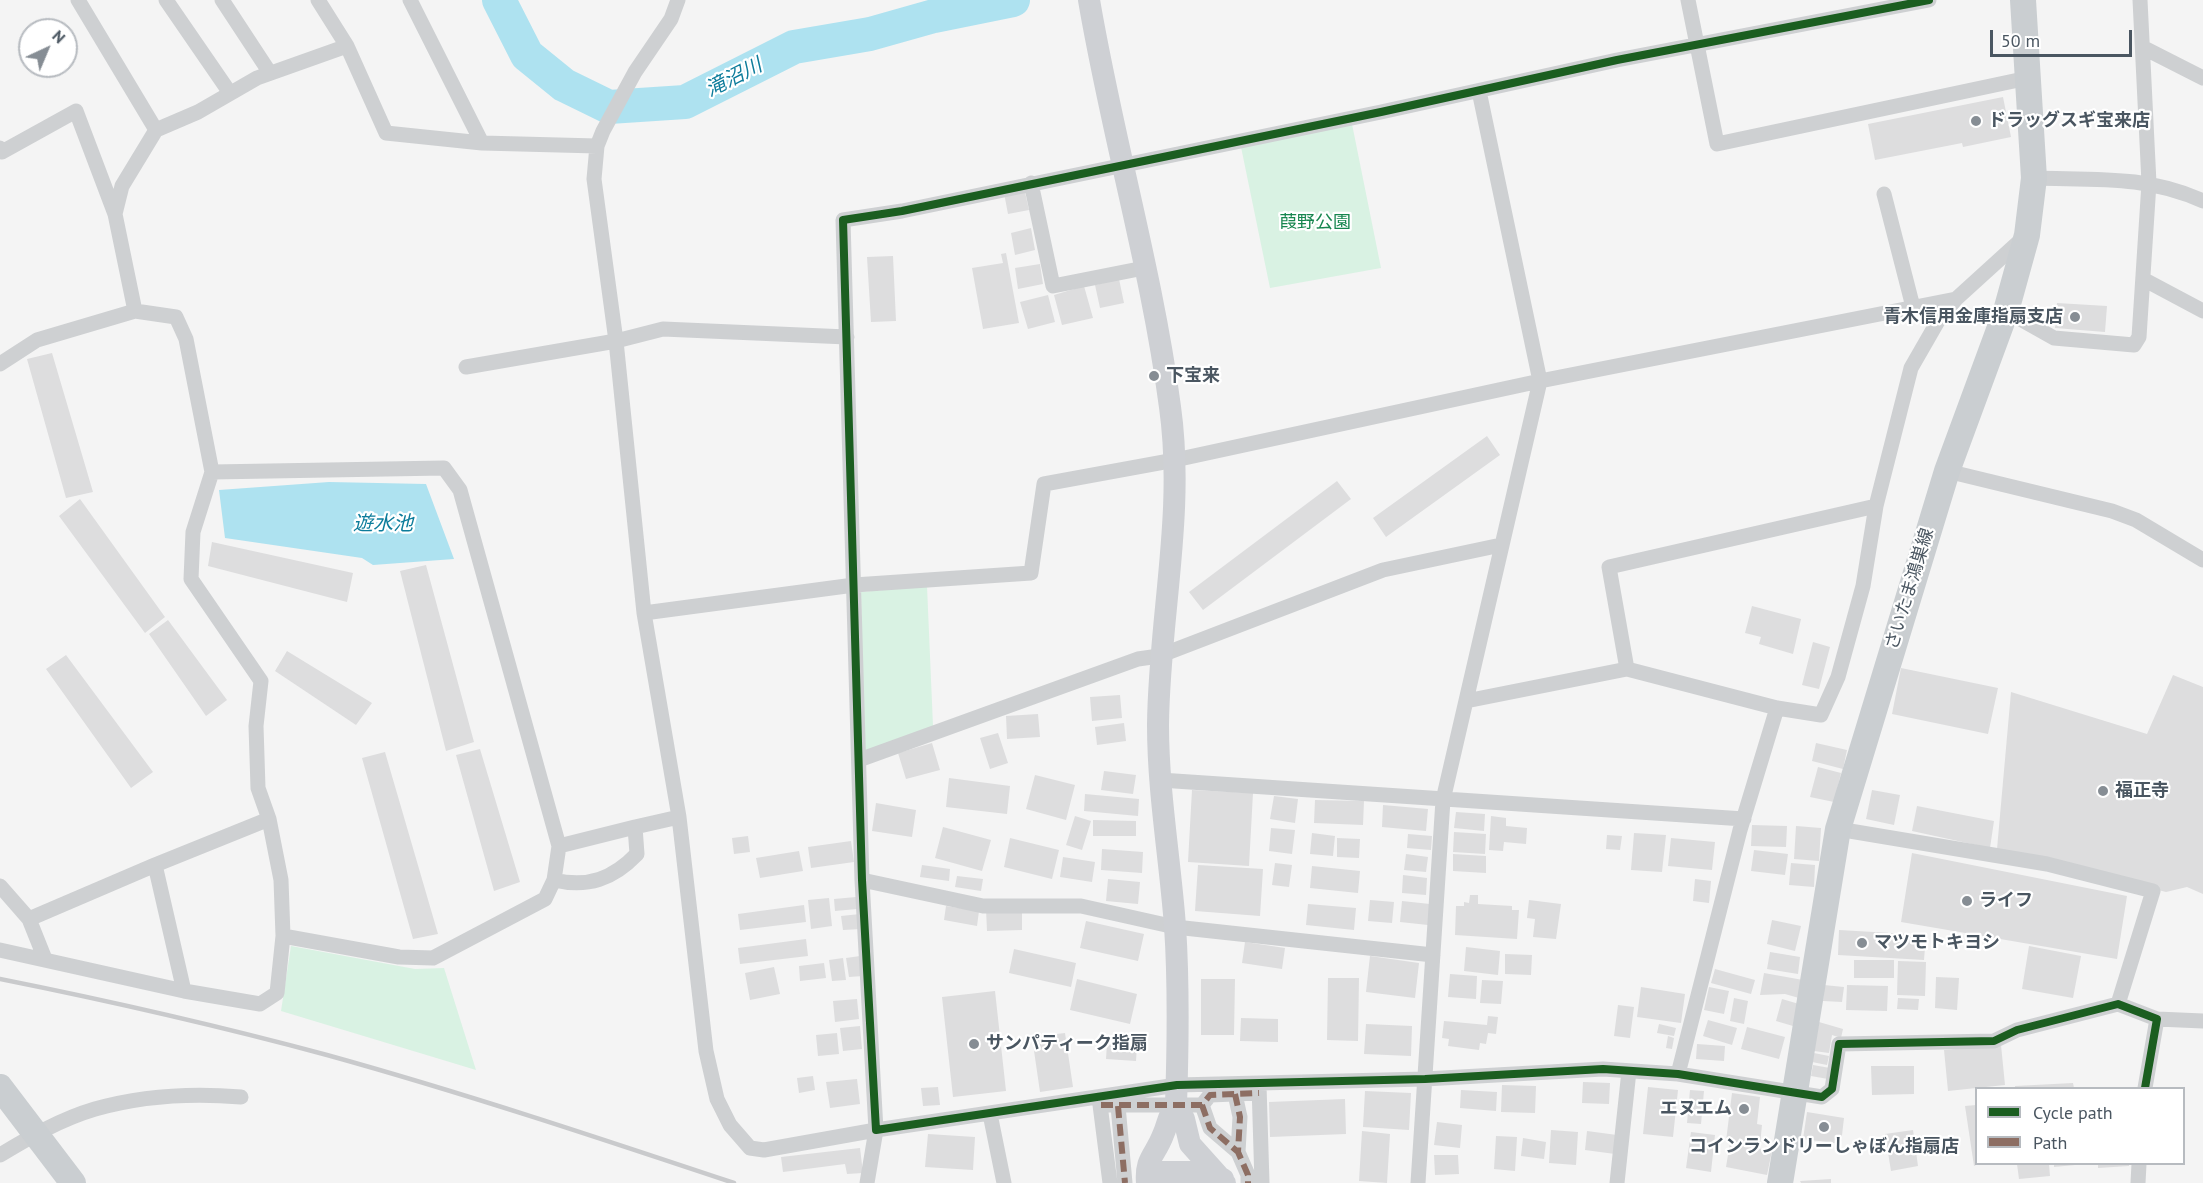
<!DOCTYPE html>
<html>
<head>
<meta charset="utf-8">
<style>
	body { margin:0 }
	#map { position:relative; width:2203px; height:1183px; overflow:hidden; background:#f4f4f4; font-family:"PT Sans",sans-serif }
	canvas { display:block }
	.legend { position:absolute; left:1975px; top:1087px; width:210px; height:78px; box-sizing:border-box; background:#fff; border:2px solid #b7bbc0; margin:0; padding:8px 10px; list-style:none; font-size:18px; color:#4a5661 }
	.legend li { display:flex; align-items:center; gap:12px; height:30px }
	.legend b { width:30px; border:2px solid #b7bbc0 }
	.north { position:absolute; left:18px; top:18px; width:60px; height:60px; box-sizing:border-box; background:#fff; border:2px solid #b7bbc0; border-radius:50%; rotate:44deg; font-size:16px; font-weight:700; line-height:24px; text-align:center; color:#4a5661 }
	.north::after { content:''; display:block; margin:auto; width:21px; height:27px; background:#868d94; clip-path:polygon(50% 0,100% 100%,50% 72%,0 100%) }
	.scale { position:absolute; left:1990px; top:30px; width:142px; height:27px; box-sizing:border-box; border:3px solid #4a5661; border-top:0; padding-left:8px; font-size:18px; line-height:21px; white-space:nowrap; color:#4a5661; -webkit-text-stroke:4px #fff; paint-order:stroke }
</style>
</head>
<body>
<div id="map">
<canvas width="2203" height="1183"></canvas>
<ul class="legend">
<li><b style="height:8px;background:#1b5e20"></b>Cycle path</li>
<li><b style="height:8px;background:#8d6e63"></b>Path</li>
</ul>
<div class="north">N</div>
<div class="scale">50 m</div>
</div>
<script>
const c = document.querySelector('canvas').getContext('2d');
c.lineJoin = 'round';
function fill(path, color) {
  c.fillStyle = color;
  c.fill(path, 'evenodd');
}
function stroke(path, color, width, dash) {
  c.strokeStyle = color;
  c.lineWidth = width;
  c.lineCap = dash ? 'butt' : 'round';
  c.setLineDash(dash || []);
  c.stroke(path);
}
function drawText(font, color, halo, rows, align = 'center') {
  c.font = font + ' "PT Sans","Noto Sans JP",sans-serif';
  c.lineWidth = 4.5;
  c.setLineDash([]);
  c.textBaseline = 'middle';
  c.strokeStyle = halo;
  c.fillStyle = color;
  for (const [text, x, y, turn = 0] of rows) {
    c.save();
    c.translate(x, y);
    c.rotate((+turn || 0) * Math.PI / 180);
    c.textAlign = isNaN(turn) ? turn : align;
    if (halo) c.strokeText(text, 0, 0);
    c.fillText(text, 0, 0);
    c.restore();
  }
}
fill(new Path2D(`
	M 1352,124 L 1381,268 L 1270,288 L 1241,147 Z
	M 927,586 L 933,726 L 864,751 L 861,592 Z
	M 291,946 L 415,969 L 444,968 L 476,1070 L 281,1011 Z`), '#d9f2e3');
fill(new Path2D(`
	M 329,482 L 426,484 L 454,559 L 373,565 L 362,558 L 225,538 L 219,490 Z`), '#aee2f0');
stroke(new Path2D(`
	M 499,0 L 527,55 L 564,85 L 609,107 L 685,102 L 794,47 L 870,34 L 934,16 L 1013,0`), '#aee2f0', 34);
fill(new Path2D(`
	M 2003,97 L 2011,137 L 1963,147 L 1962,143 L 1875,160 L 1868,124 Z
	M 1024,188 L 1029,210 L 1008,214 L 1004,193 Z
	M 1031,228 L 1035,250 L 1015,255 L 1011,233 Z
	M 1006,253 L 1019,323 L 983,329 L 972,268 L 1003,263 L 1001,254 Z
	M 893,256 L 896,321 L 871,322 L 867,257 Z
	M 1040,264 L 1043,284 L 1018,289 L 1015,268 Z
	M 1119,279 L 1124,303 L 1100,308 L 1095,285 Z
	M 1084,286 L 1093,318 L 1062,325 L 1054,295 Z
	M 1048,295 L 1055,322 L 1028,329 L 1020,302 Z
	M 2057,303 L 2107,306 L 2105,332 L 2055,328 Z
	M 52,353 L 93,492 L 66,498 L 27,359 Z
	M 1487,436 L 1500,455 L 1386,537 L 1373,518 Z
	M 1337,481 L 1351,499 L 1203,610 L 1189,592 Z
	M 80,499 L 165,617 L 145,633 L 59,516 Z
	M 212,542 L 353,573 L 347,602 L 208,566 Z
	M 426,565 L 474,742 L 446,751 L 400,571 Z
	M 1752,606 L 1801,619 L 1793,654 L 1759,644 L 1761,637 L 1745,633 Z
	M 168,620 L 227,700 L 206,716 L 149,634 Z
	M 1813,642 L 1830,647 L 1819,689 L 1802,685 Z
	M 287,651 L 372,703 L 356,725 L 275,671 Z
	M 66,655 L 153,772 L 131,788 L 46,669 Z
	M 1901,668 L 1998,688 L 1988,734 L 1892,714 Z
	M 2173,675 L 2203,687 L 2203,894 L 2187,887 L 2166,892 L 1997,849 L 2011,692 L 2147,734 Z
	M 1120,695 L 1122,718 L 1092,721 L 1090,697 Z
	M 1038,714 L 1040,737 L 1007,739 L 1006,716 Z
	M 1124,723 L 1126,741 L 1097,745 L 1095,727 Z
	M 998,733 L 1008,763 L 990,769 L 980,738 Z
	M 932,743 L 940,770 L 906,779 L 898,753 Z
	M 1816,743 L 1847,750 L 1843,769 L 1812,761 Z
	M 480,749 L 520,882 L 494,891 L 456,755 Z
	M 385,752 L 438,934 L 413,939 L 362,758 Z
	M 1818,767 L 1841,773 L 1834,802 L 1810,797 Z
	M 1104,771 L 1136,775 L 1133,794 L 1101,790 Z
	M 1035,775 L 1075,785 L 1066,820 L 1026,809 Z
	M 949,778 L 1010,786 L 1007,814 L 946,807 Z
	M 1192,790 L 1253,793 L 1249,866 L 1188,862 Z
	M 1872,790 L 1900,795 L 1894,825 L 1866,819 Z
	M 1085,794 L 1139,799 L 1138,816 L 1084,811 Z
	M 1274,796 L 1298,799 L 1295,823 L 1270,819 Z
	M 1315,800 L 1364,801 L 1363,825 L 1314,823 Z
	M 876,803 L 916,810 L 912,837 L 872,831 Z
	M 1383,805 L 1428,809 L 1426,831 L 1382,827 Z
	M 1917,806 L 1994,821 L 1990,848 L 1912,831 Z
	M 1456,812 L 1485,814 L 1484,831 L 1454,828 Z
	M 1075,816 L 1091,821 L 1082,850 L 1066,845 Z
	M 1491,816 L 1506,818 L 1506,826 L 1527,828 L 1526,844 L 1504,842 L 1503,851 L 1489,850 Z
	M 1093,820 L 1136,821 L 1136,836 L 1093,836 Z
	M 1752,825 L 1787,826 L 1786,847 L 1751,846 Z
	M 1796,826 L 1821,828 L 1819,861 L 1794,859 Z
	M 943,827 L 991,840 L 982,871 L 935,858 Z
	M 1271,828 L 1295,830 L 1292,854 L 1269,851 Z
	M 1454,832 L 1486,834 L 1485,854 L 1453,852 Z
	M 1312,833 L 1335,836 L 1333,856 L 1310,854 Z
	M 1634,833 L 1666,835 L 1662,872 L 1631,870 Z
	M 1408,834 L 1432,836 L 1431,850 L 1407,848 Z
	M 1607,835 L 1622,836 L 1620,850 L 1606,849 Z
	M 748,836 L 750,852 L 734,854 L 732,838 Z
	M 1010,838 L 1059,850 L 1052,879 L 1004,867 Z
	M 1337,838 L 1360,839 L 1359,858 L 1337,857 Z
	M 1671,838 L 1715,842 L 1712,870 L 1668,866 Z
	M 851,841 L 854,862 L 811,868 L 808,847 Z
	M 1102,849 L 1143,852 L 1142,873 L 1101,870 Z
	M 1754,850 L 1788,854 L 1785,875 L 1751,871 Z
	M 799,851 L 803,871 L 760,878 L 756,858 Z
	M 1912,853 L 2127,896 L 2117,959 L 1901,922 Z
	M 1406,854 L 1428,857 L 1426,872 L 1404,870 Z
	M 1453,854 L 1486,856 L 1486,873 L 1453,871 Z
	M 1063,857 L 1095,862 L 1092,882 L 1060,877 Z
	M 1275,863 L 1292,865 L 1289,887 L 1272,885 Z
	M 1791,863 L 1815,865 L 1814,887 L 1789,885 Z
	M 922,865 L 950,869 L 949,881 L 920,877 Z
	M 1198,865 L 1263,869 L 1260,916 L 1195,911 Z
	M 1312,866 L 1360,871 L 1358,893 L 1310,888 Z
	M 1403,875 L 1427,878 L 1426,895 L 1402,893 Z
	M 957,876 L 983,879 L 981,891 L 955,887 Z
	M 1108,879 L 1140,882 L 1138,904 L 1106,901 Z
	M 1695,879 L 1711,881 L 1709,903 L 1693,901 Z
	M 1470,895 L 1478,895 L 1478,904 L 1512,906 L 1512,910 L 1519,910 L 1517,939 L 1455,935 L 1456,906 L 1464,906 L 1464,902 L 1469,903 Z
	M 856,897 L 857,909 L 835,911 L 834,899 Z
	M 829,898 L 832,926 L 811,929 L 808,900 Z
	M 1370,900 L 1394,902 L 1392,923 L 1368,921 Z
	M 1529,900 L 1561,904 L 1556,939 L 1533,937 L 1535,919 L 1527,918 Z
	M 1402,901 L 1430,904 L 1428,925 L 1400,922 Z
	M 1308,904 L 1356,908 L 1354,930 L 1306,925 Z
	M 804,905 L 806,922 L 740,930 L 738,914 Z
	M 946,906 L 979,911 L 977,926 L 944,920 Z
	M 986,909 L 1022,909 L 1022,930 L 987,931 Z
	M 860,914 L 861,929 L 843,930 L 841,916 Z
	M 1772,920 L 1801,926 L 1795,951 L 1767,944 Z
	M 1086,921 L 1144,934 L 1138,961 L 1080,948 Z
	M 1839,930 L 1926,935 L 1924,960 L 1838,955 Z
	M 806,939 L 808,956 L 740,964 L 738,948 Z
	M 1245,942 L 1285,948 L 1282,969 L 1242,963 Z
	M 2029,946 L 2081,956 L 2073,998 L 2022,989 Z
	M 1466,947 L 1500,951 L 1498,975 L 1464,971 Z
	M 1014,949 L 1076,963 L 1071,987 L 1009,973 Z
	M 1770,952 L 1800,957 L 1798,974 L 1767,969 Z
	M 1505,954 L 1532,955 L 1531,975 L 1505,974 Z
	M 860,956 L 863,976 L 849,977 L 846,958 Z
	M 1370,956 L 1419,963 L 1415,998 L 1366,992 Z
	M 843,958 L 846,980 L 832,981 L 829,960 Z
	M 1854,960 L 1894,960 L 1894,978 L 1854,978 Z
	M 1898,961 L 1926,962 L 1925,996 L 1897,995 Z
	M 824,963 L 826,978 L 800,981 L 799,966 Z
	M 774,967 L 780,994 L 750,1000 L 745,973 Z
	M 1715,969 L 1755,980 L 1751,994 L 1711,983 Z
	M 1764,973 L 1803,980 L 1799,998 L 1785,994 L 1760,995 Z
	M 1450,974 L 1477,976 L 1476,999 L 1448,997 Z
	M 1936,977 L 1959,978 L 1957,1010 L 1935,1008 Z
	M 1328,978 L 1359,978 L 1358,1041 L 1327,1040 Z
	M 1077,979 L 1137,994 L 1130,1024 L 1070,1010 Z
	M 1201,979 L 1235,979 L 1234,1035 L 1201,1035 Z
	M 1482,980 L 1503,981 L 1501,1004 L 1480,1003 Z
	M 1824,985 L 1844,987 L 1842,1002 L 1823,1001 Z
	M 1847,985 L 1888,986 L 1887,1011 L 1846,1010 Z
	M 1641,987 L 1685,994 L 1681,1023 L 1637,1017 Z
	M 1709,987 L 1729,991 L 1724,1014 L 1704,1010 Z
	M 995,991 L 1006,1091 L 953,1097 L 942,997 Z
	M 1734,998 L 1748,1001 L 1744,1024 L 1730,1021 Z
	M 1898,998 L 1919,999 L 1918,1010 L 1897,1009 Z
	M 857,999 L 859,1019 L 835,1022 L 833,1001 Z
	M 1782,999 L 1799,1004 L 1793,1026 L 1776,1021 Z
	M 1618,1005 L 1634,1007 L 1630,1038 L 1614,1036 Z
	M 1488,1016 L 1498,1017 L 1496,1034 L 1488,1033 L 1486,1044 L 1480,1043 L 1479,1050 L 1448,1046 L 1449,1039 L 1442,1038 L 1444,1021 L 1487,1025 Z
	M 1241,1018 L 1278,1019 L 1278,1042 L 1240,1041 Z
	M 1708,1020 L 1737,1028 L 1732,1045 L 1703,1036 Z
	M 1819,1022 L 1843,1029 L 1841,1038 L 1832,1035 L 1829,1053 L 1814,1051 Z
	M 1366,1024 L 1412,1026 L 1411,1056 L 1364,1054 Z
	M 1659,1024 L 1676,1028 L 1674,1036 L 1657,1033 Z
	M 860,1026 L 862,1049 L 843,1051 L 840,1028 Z
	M 1747,1027 L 1785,1037 L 1779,1059 L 1741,1049 Z
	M 837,1033 L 839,1054 L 818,1056 L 816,1035 Z
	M 1065,1033 L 1073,1087 L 1040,1092 L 1032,1037 Z
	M 1668,1036 L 1674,1038 L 1672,1049 L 1666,1048 Z
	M 1107,1044 L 1137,1046 L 1136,1061 L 1106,1059 Z
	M 1697,1044 L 1725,1046 L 1724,1061 L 1696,1059 Z
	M 2001,1045 L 2005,1085 L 1948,1091 L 1944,1050 Z
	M 1814,1053 L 1829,1056 L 1827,1065 L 1812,1062 Z
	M 1813,1065 L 1830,1068 L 1828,1079 L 1811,1076 Z
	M 1871,1066 L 1914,1066 L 1914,1094 L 1872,1095 Z
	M 813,1076 L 815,1090 L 799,1093 L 797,1078 Z
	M 857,1079 L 860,1104 L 830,1108 L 826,1082 Z
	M 1583,1082 L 1610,1083 L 1609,1104 L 1582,1103 Z
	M 2073,1083 L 2074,1088 L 2015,1088 L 2015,1086 Z
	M 1502,1085 L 1536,1086 L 1535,1113 L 1501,1112 Z
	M 938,1087 L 940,1105 L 923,1106 L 921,1088 Z
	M 1648,1087 L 1678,1090 L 1673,1137 L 1643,1134 Z
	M 1461,1090 L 1497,1092 L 1496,1111 L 1460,1108 Z
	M 1690,1090 L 1704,1091 L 1701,1124 L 1687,1123 Z
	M 1365,1091 L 1411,1093 L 1409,1130 L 1363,1127 Z
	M 1732,1093 L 1760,1097 L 1757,1124 L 1762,1125 L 1760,1145 L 1726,1141 Z
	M 1345,1099 L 1346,1134 L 1270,1137 L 1269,1102 Z
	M 1976,1105 L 1976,1165 L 1974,1166 L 1965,1106 Z
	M 1807,1112 L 1844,1118 L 1841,1144 L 1803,1139 Z
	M 1437,1122 L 1462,1125 L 1460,1148 L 1434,1145 Z
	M 1551,1130 L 1578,1132 L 1576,1165 L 1549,1163 Z
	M 1913,1130 L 1918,1166 L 1891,1171 L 1885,1134 Z
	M 1362,1131 L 1390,1134 L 1387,1183 L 1359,1181 Z
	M 1587,1131 L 1617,1135 L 1615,1154 L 1585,1150 Z
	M 1691,1132 L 1715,1135 L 1711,1172 L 1686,1168 Z
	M 928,1134 L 975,1137 L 973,1170 L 925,1167 Z
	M 1496,1136 L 1517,1137 L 1515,1171 L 1494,1169 Z
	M 1523,1138 L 1546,1142 L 1544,1159 L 1521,1156 Z
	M 1730,1143 L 1772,1151 L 1767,1175 L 1726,1167 Z
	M 860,1148 L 863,1173 L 847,1174 L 845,1164 L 783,1172 L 781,1157 Z
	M 1434,1155 L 1458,1155 L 1459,1174 L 1435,1175 Z
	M 2017,1164 L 2049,1164 L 2050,1176 L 2019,1179 Z
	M 2054,1164 L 2075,1164 L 2075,1165 L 2054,1167 Z
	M 2098,1164 L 2129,1164 L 2129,1166 L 2098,1168 Z
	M 1831,1179 L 1831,1183 L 1801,1183 L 1800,1181 Z`), '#ddddde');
stroke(new Path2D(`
	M 78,0 L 156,130
	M 166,0 L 230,93
	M 222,0 L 270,73
	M 318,0 L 347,46
	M 410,0 L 482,143
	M 678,0 L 671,19 L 635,72 L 603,131 L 597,146 L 594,179 L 616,341 L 644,613 L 679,817 L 706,1051 L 717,1099 L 730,1125 L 750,1148 L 764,1150 L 876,1130 L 867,1183
	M 1688,0 L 1717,144 L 2028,78
	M 1929,0 L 1617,60 L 1381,112 L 902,211 L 843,220 L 862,880 L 876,1130 L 1177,1085 L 1425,1079 L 1603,1069 L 1678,1074 L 1822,1097 L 1832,1089 L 1839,1044 L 1994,1041 L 2017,1030 L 2118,1004 L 2157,1019 L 2145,1088
	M 2144,48 L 2203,78
	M 0,148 L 2,152 L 76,111 L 115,214
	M 2034,178 C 2094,180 2146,175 2203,201
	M 1031,183 L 1053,286 L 1144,268
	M 1884,194 L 1913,307
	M 2143,279 L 2203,311
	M 135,311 L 115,214 L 122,186 L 156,130 L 198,112 L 257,78 L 347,46 L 386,133 L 482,143 L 597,146
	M 2006,311 L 2054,338 L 2134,345 L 2139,337 L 2149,183 L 2140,0
	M 0,364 L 37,340 L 135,311 L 176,317 L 186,339 L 212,472 L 444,468 L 460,490 L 559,846 L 554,880 L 545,899 L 433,958 L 399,957 L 283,936 L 277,993 L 260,1004 L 184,991 L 0,950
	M 466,367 L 616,341 L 663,329 L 847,337
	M 1947,471 L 2112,511 L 2136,520 L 2203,560
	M 212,472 L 193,532 L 191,579 L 261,681 L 256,726 L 258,788 L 269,819
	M 644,613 L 854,585 L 1031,573 L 1044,484 L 1175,460 L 1540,381 L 1956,299 L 2022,239
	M 1627,669 L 1609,567 L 1876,506
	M 1466,701 L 1627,669 L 1777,708 L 1821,715 L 1838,677 L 1863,586 L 1876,506 L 1911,368 L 1938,321 L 1956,299
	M 859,760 L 1138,659 L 1159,656 L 1383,570 L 1501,545
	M 1160,780 L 1744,819
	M 635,827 L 679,817
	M 1838,829 L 2047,864 L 2153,891 L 2118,1004
	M 155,865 L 269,819 L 281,880 L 283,936
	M 554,880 C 588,888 613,879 637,854 L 635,827 L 559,846
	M 862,880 L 983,906 L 1081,906 L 1175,927 L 1433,955
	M 0,886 L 29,919 L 45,959
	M 29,919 L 155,865 L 184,991
	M 2157,1019 L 2203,1021
	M 1678,1074 L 1740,830 L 1777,708
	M 1259,1085 L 1262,1183
	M 1235,1094 L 1240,1117 L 1238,1152 L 1248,1175 L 1248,1183
	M 1099,1097 L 1110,1183
	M 1101,1105 L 1202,1105 L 1210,1095 L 1259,1093
	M 1202,1105 L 1210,1128 L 1238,1152
	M 1118,1106 L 1125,1183
	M 990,1114 L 1004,1183
	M 0,1155 C 30,1137 61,1119 95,1109 C 141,1096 194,1093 241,1097
	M 1418,1183 L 1443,800 L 1540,381 L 1479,91
	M 1617,1183 L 1629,1071
	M 2138,1183 L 2139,1164`), '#ced0d2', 15);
stroke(new Path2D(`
	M 1089,0 C 1112,136 1152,270 1170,407 C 1185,514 1159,618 1158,725 C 1158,792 1170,859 1175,926 C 1179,985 1178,1046 1176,1105 L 1184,1119 L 1190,1144 L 1225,1183
	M 1147,1183 C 1145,1158 1155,1156 1163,1135 C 1168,1124 1168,1115 1176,1105
	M 1148,1183 L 1154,1174 L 1159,1172 L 1209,1172 L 1223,1179`), '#ced0d4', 22);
stroke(new Path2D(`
	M 0,1087 L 73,1183
	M 1780,1183 L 1838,829 L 1947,471 L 2006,311 L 2027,235 L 2034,178 L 2023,0`), '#caced1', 26);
stroke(new Path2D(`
	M 0,979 C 110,1001 219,1026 327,1055 C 464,1093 599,1138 734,1183`), '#c9cacc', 4.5);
stroke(new Path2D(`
	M 1235,1094 L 1240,1117 L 1238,1152 L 1248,1175 L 1248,1183
	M 1101,1105 L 1202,1105 L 1210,1095 L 1259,1093
	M 1202,1105 L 1210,1128 L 1238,1152
	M 1118,1106 L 1125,1183`), '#8d6e63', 6, [12, 6]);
stroke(new Path2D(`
	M 1929,0 L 1617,60 L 1381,112 L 902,211 L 843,220 L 862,880 L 876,1130 L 1177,1085 L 1425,1079 L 1603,1069 L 1678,1074 L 1822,1097 L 1832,1089 L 1839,1044 L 1994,1041 L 2017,1030 L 2118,1004 L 2157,1019 L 2145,1088`), '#1b5e20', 8);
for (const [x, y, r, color] of [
	[1976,121,6,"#868d94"],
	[2075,317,6,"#868d94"],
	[1154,376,6,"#868d94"],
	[2103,791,6,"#868d94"],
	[1967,901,6,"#868d94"],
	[1862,943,6,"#868d94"],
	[974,1044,6,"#868d94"],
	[1744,1109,6,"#868d94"],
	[1824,1127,6,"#868d94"]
]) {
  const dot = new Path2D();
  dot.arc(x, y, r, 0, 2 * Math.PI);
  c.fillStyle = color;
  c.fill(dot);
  stroke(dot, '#fff', 2);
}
drawText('bold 18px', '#4a5661', '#fff', [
	["ドラッグスギ宝来店",1988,121],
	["青木信用金庫指扇支店",2063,317,"right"],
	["下宝来",1166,376],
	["福正寺",2115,791],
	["ライフ",1979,901],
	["マツモトキヨシ",1874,943],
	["サンパティーク指扇",986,1044],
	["エヌエム",1732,1109,"right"],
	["コインランドリーしゃぼん指扇店",1824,1147,"center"]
], 'left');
drawText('18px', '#17864f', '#fff', [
	["葭野公園",1315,223]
]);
drawText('18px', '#4a5661', '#fff', [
	["さいたま鴻巣線",1910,589,-73]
]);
drawText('italic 20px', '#0c7c9b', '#fff', [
	["滝沼川",734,78,-27],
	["遊水池",383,524]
]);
</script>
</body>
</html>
